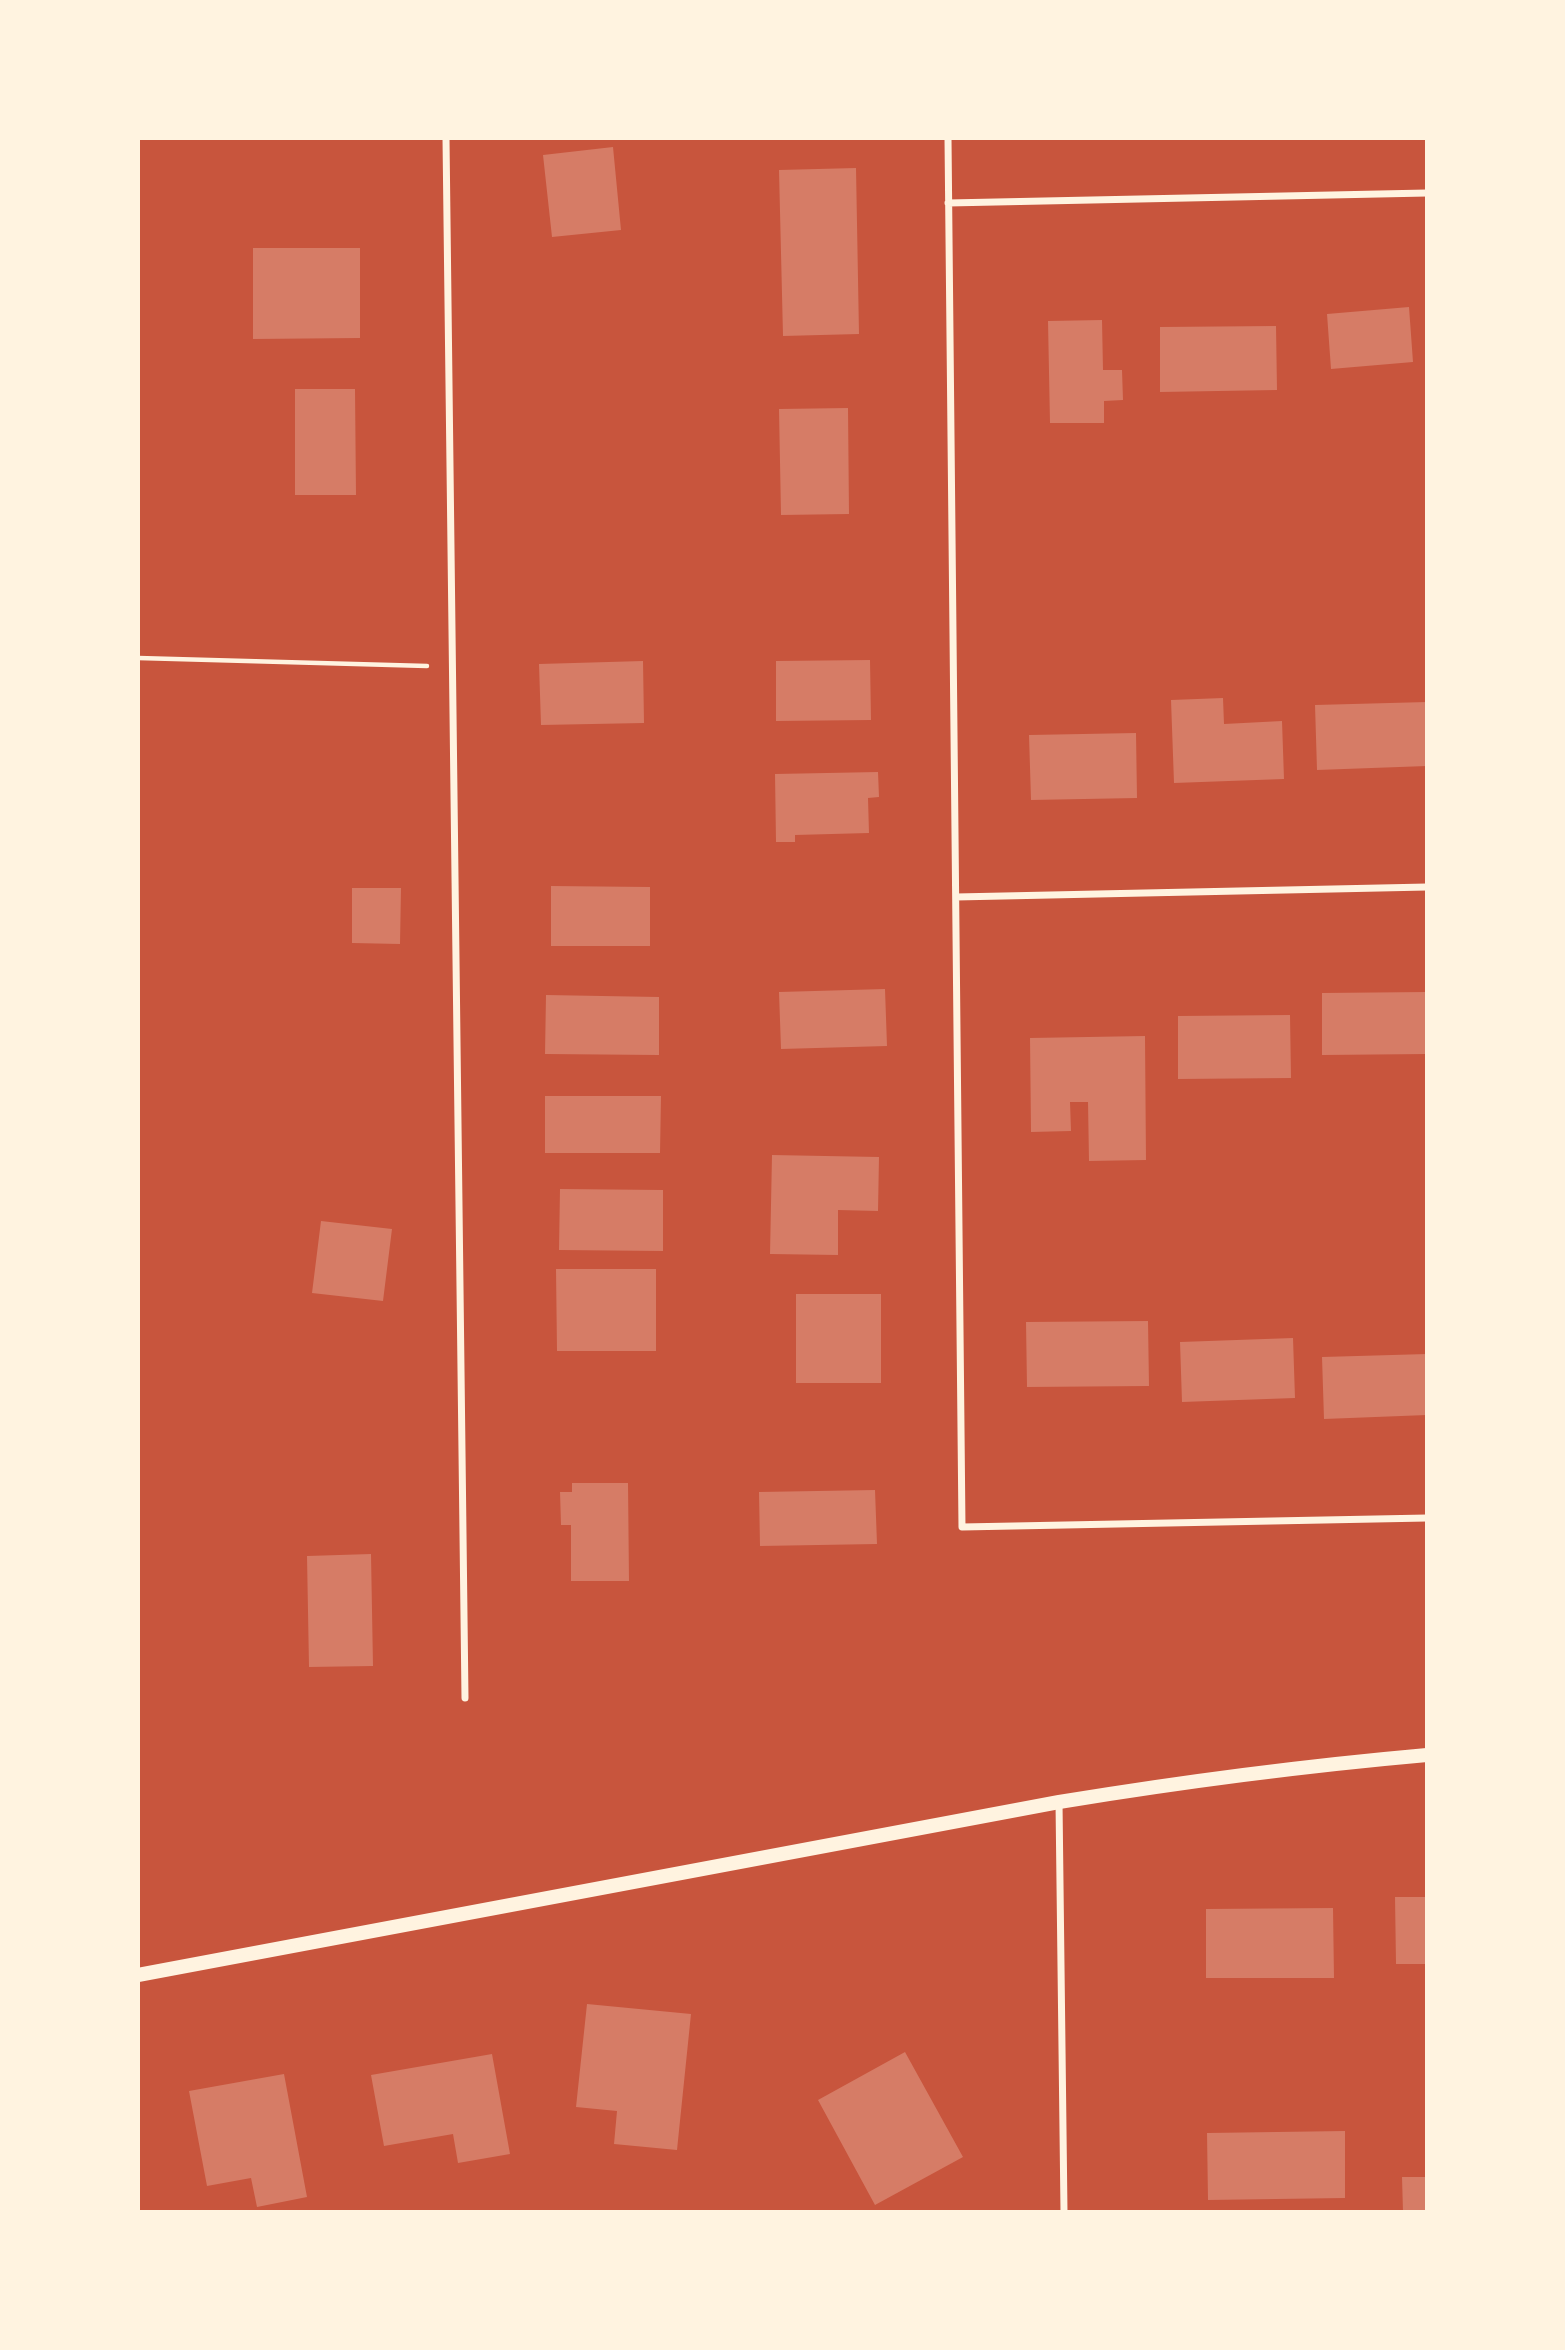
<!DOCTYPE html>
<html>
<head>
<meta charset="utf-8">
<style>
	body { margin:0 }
	#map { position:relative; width:1565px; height:2350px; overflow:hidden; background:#c8553d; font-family:"Libre Baskerville",serif }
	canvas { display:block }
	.frame { position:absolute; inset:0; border:140px solid #fff3e0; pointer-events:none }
</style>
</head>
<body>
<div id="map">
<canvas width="1565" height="2350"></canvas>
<div class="frame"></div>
</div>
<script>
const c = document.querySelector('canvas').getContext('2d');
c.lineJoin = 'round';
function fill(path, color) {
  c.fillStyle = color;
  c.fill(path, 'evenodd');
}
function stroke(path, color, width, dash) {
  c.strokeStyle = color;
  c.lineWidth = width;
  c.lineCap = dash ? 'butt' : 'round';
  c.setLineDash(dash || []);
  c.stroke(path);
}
fill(new Path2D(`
	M 613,147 L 621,230 L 552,237 L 543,155 Z
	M 856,168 L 859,334 L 783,336 L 779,170 Z
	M 253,248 L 360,248 L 360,338 L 253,339 Z
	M 1409,307 L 1413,362 L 1331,369 L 1327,314 Z
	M 1102,320 L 1103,370 L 1122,370 L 1123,400 L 1104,401 L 1104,423 L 1050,423 L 1048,321 Z
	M 1276,326 L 1277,390 L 1160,392 L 1160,327 Z
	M 295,389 L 355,389 L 356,495 L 295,495 Z
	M 848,408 L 849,514 L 781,515 L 779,409 Z
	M 870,660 L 871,720 L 776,721 L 776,661 Z
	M 643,661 L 644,723 L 541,725 L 539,664 Z
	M 1223,698 L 1224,724 L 1282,721 L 1284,779 L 1174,783 L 1171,700 Z
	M 1427,702 L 1427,766 L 1317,770 L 1315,705 Z
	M 1136,733 L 1137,798 L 1031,800 L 1029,735 Z
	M 878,772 L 879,797 L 868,798 L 869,833 L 795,835 L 795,842 L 776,842 L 775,774 Z
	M 551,886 L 650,887 L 650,946 L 551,946 Z
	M 352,888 L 401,888 L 400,944 L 352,943 Z
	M 885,989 L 887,1046 L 781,1049 L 779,992 Z
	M 1427,992 L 1427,1054 L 1322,1055 L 1322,993 Z
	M 546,995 L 659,997 L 659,1055 L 545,1054 Z
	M 1290,1015 L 1291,1078 L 1178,1079 L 1178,1016 Z
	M 1145,1036 L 1146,1160 L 1089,1161 L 1088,1102 L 1070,1102 L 1071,1131 L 1031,1132 L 1030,1038 Z
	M 545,1096 L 661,1096 L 660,1153 L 545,1153 Z
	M 772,1155 L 879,1157 L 878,1211 L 838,1210 L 838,1255 L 770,1254 Z
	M 560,1189 L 663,1190 L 663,1251 L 559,1250 Z
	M 321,1221 L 392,1229 L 383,1301 L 312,1293 Z
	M 556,1269 L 656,1269 L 656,1351 L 557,1351 Z
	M 796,1294 L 881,1294 L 881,1383 L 796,1383 Z
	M 1148,1321 L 1149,1386 L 1027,1387 L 1026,1322 Z
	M 1293,1338 L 1295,1398 L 1182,1402 L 1180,1342 Z
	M 1427,1354 L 1427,1415 L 1324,1419 L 1322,1357 Z
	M 572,1483 L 628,1483 L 629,1581 L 571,1581 L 571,1525 L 561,1525 L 560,1492 L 572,1492 Z
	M 875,1490 L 877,1544 L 760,1546 L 759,1492 Z
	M 371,1554 L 373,1666 L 309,1667 L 307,1556 Z
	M 1395,1897 L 1427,1897 L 1427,1964 L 1396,1964 Z
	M 1333,1908 L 1334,1978 L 1206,1978 L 1206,1909 Z
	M 587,2004 L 691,2014 L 677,2150 L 614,2144 L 617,2111 L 576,2107 Z
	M 905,2052 L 963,2157 L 875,2205 L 818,2100 Z
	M 492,2054 L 510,2154 L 458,2163 L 453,2134 L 384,2146 L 371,2075 Z
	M 284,2074 L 307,2197 L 257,2207 L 251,2178 L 207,2186 L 189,2091 Z
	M 1345,2131 L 1345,2198 L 1208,2200 L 1207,2133 Z
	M 1402,2177 L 1427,2177 L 1427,2212 L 1403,2212 Z`), '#d67c66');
stroke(new Path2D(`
	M 138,658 L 427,666`), '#fff3e0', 4.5);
stroke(new Path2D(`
	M 446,138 L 465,1698
	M 948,138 L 962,1527 L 1427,1518
	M 948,203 L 1427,193
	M 956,897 L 1427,887
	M 1059,1802 L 1064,2212`), '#fff3e0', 7);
stroke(new Path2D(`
	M 138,1975 L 1059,1802 C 1181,1782 1303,1766 1427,1755`), '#fff3e0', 14);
</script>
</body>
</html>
